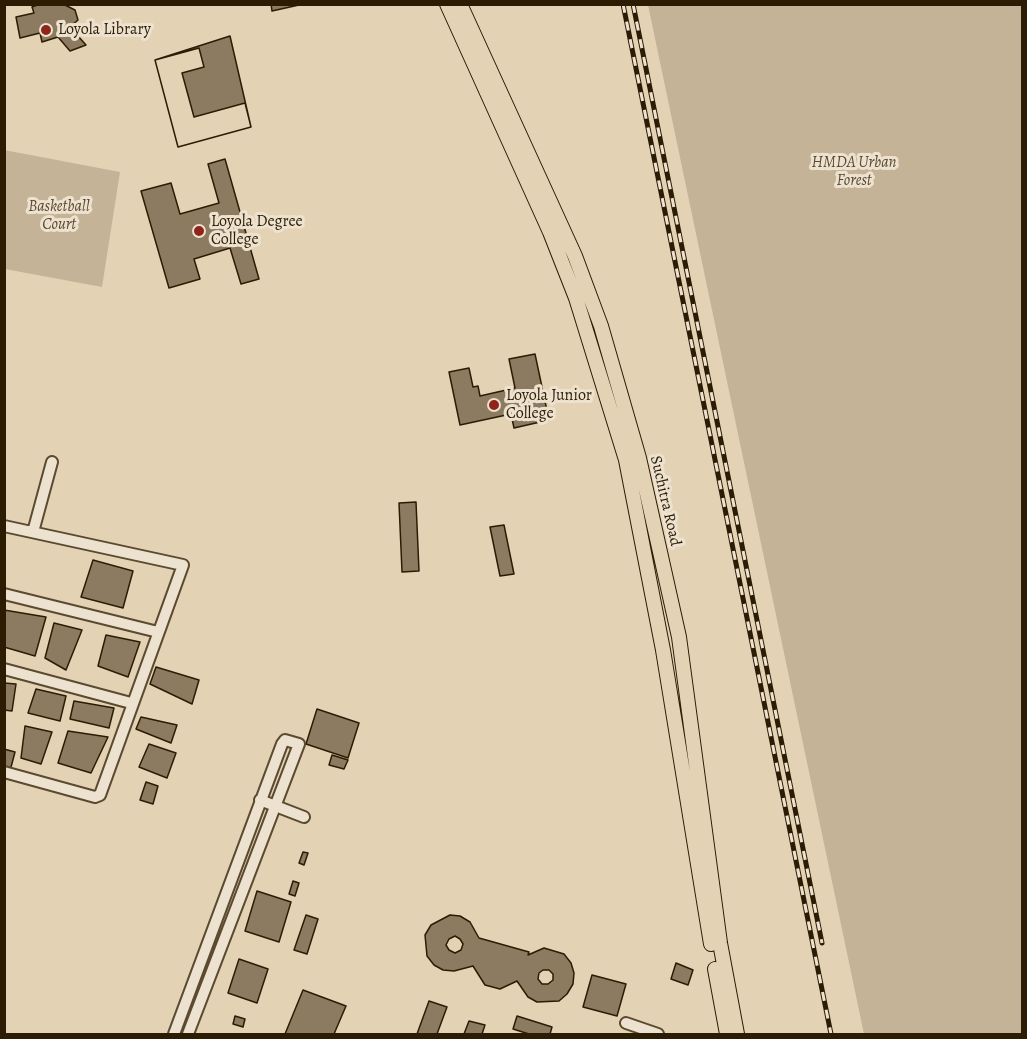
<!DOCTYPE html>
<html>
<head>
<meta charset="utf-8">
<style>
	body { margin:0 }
	#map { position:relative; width:1027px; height:1039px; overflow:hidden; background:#e4d2b5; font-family:Alegreya,serif }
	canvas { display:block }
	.frame { position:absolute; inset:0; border:6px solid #2c1c04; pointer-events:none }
</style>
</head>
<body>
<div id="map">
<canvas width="1027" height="1039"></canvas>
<div class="frame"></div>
</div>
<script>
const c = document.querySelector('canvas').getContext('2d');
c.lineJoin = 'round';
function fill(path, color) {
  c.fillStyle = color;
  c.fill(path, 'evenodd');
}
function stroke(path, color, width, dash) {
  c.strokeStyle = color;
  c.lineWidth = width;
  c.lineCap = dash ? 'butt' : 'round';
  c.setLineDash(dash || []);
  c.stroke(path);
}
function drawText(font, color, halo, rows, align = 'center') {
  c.font = font + ' Alegreya,serif';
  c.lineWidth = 6;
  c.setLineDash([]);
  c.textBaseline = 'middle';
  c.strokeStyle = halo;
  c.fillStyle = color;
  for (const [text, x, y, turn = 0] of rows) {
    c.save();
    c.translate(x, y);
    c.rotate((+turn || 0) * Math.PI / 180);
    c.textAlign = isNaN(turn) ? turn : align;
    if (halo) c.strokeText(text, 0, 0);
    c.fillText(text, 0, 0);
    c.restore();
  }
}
fill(new Path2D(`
	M 648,5 L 1022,5 L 1022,1034 L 864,1034 Z
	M 4,150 L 120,172 L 102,287 L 5,269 Z`), '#c5b397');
const building = new Path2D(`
	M 40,4 L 63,4 L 75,10 L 78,20 L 70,27 L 86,45 L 70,51 L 58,37 L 42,42 L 40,33 L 20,38 L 16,17 L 34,13 L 32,7 Z
	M 271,4 L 299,4 L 299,5 L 272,11 Z
	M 230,36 L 251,127 L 178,147 L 155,60 Z
	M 199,48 L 204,67 L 182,73 L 194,117 L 245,103 L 251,127 L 178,147 L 155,60 Z
	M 225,159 L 259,279 L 241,284 L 230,248 L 194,259 L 200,279 L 169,288 L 141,191 L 171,183 L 180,214 L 219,203 L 208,164 Z
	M 535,354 L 549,420 L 514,428 L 511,414 L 460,425 L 449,372 L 469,368 L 473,387 L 478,386 L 480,396 L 515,388 L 509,359 Z
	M 416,502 L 419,571 L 402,572 L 399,503 Z
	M 504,525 L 514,574 L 500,576 L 490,527 Z
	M 93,560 L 133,571 L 123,608 L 81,597 Z
	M 4,610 L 46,617 L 35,656 L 4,647 Z
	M 54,623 L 82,630 L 66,670 L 45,658 Z
	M 106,635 L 140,642 L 128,677 L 98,666 Z
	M 156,667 L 199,680 L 192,704 L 150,684 Z
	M 4,683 L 16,684 L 12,711 L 4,710 Z
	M 36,689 L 66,696 L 60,721 L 28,713 Z
	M 74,701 L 114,708 L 109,728 L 70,719 Z
	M 317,709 L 359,723 L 348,758 L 306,744 Z
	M 141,717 L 177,725 L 171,743 L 136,729 Z
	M 25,726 L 52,732 L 41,764 L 21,758 Z
	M 68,731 L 108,737 L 91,773 L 58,763 Z
	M 149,744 L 176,753 L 167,778 L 139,767 Z
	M 4,749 L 15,752 L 10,771 L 4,769 Z
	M 332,755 L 348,760 L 344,769 L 329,765 Z
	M 146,782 L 158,786 L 153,804 L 140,800 Z
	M 303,852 L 308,853 L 304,865 L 299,863 Z
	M 293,881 L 299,883 L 295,896 L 289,894 Z
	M 257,891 L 291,902 L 279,942 L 245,931 Z
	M 306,915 L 318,919 L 307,954 L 294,950 Z
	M 450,915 L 460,916 L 470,922 L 479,938 L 529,952 L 528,955 L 544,948 L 564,954 L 571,963 L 574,973 L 573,984 L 567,994 L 559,1001 L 537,1002 L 528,997 L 517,981 L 500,989 L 485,985 L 473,966 L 454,971 L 443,970 L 434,965 L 427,956 L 425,935 L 431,925 ZM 455,936 L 460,939 L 463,944 L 461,950 L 455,953 L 449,950 L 446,945 L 449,939 ZM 543,970 L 549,970 L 553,974 L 553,980 L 548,984 L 542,984 L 538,979 L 539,973 Z
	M 239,959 L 268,969 L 257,1003 L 228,993 Z
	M 676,963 L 693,970 L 688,985 L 671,979 Z
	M 592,975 L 626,984 L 617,1016 L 583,1007 Z
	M 303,990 L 346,1006 L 334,1034 L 285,1034 Z
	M 429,1001 L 447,1007 L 437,1034 L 417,1034 Z
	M 235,1016 L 245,1019 L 243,1027 L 233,1024 Z
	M 517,1016 L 552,1027 L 550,1034 L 529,1034 L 513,1029 Z
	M 469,1021 L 485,1025 L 482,1034 L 464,1034 Z`);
fill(building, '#8c7b60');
stroke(building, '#2c1c04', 1.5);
const minor = new Path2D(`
	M 4,526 L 183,565 L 100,795 L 95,797 L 4,772
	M 33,532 L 52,462
	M 4,594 L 158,632
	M 4,669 L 131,703
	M 260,800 L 304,817
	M 626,1023 L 658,1034
	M 174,1034 L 282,744 L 285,740 L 299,744 L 188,1034`);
const major = new Path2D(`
	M 447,4 L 550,232 L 576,298 L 626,460 L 663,650 L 711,944
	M 460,4 L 575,256 L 601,326 L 639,458 L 679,637 L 720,943 L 737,1034
	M 715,969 L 727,1034`);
stroke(minor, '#5a4a30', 14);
stroke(major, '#2c1c04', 16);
stroke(minor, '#ede2cf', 10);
stroke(major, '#e4d2b5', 14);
const rail = new Path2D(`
	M 623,4 L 831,1034
	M 633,4 L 822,943`);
stroke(rail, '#2c1c04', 5);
stroke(rail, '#ede2cf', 3, [9]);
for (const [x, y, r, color] of [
	[46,30,6,"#8f2418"],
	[199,231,6,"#8f2418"],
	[494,405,6,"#8f2418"]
]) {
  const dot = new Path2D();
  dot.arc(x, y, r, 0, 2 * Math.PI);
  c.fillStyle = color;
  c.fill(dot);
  stroke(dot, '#ede2cf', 2);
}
drawText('16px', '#2c1c04', '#ede2cf', [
	["Loyola Library",58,30],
	["Loyola Degree",211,222],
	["College",211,240],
	["Loyola Junior",506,396],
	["College",506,414]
], 'left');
drawText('italic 16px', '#5a4930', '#ede2cf', [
	["HMDA Urban",854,163],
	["Forest",854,181],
	["Basketball",59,207],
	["Court",59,225]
]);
drawText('16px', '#2c1c04', '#ede2cf', [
	["Suchitra Road",665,501,77]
]);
</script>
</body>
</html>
